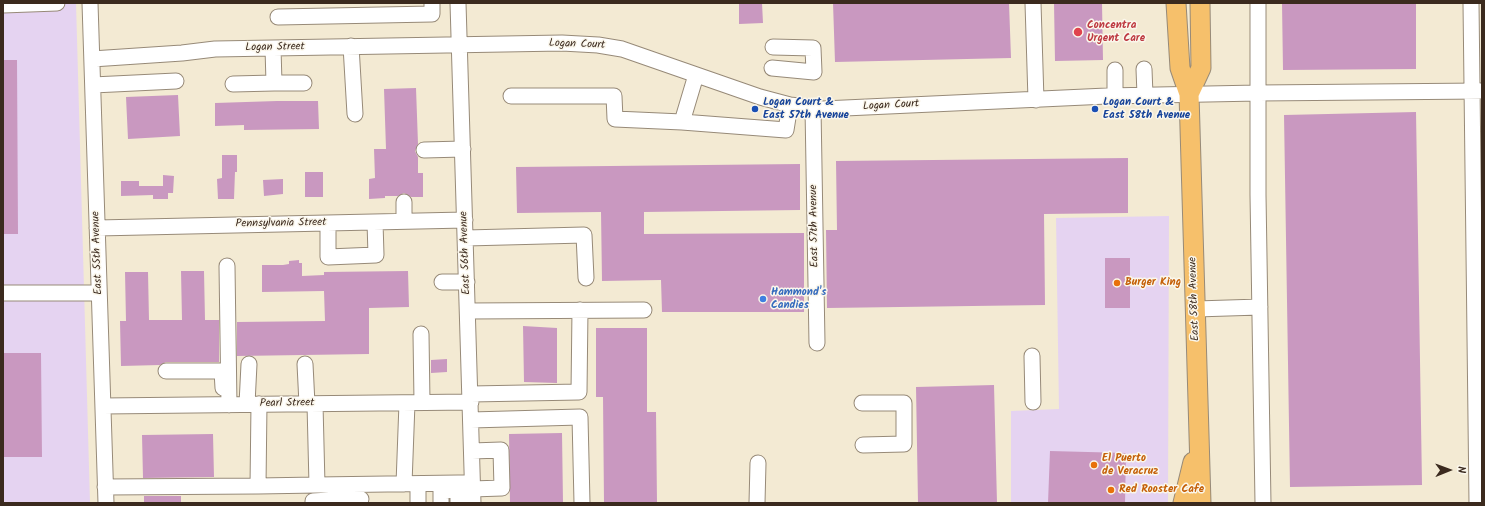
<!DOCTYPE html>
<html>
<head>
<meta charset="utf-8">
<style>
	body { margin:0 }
	#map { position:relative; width:1485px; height:506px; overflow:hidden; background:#f3ead3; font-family:Kalam,sans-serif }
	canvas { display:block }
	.frame { position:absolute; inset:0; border:4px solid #3b2a1e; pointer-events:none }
	.north { position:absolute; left:1429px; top:450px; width:40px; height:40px; -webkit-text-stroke:3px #fbf7ec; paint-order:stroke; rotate:89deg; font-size:11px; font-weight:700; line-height:16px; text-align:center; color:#3b2a1e }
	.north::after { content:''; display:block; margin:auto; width:14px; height:18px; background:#3b2a1e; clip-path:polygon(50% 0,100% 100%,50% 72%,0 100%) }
</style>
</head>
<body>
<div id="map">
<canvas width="1485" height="506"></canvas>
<div class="frame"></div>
<div class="north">N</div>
</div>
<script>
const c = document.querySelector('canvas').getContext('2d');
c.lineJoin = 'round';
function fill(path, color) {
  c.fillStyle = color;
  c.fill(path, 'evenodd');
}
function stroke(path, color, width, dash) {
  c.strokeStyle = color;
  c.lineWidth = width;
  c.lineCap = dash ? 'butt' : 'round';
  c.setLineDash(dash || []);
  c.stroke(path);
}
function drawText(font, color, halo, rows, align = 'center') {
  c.font = font + ' Kalam,sans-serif';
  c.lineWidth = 3;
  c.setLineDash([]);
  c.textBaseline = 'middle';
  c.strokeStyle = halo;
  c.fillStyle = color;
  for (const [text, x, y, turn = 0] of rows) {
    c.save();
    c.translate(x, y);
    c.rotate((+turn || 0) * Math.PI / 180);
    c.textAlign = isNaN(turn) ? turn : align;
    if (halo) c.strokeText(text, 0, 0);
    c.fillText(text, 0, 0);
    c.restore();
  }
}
fill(new Path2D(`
	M 3,3 L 76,3 L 90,503 L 3,503 Z
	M 1169,216 L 1168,503 L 1011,503 L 1011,411 L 1059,409 L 1056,218 Z`), '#e5d3f1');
fill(new Path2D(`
	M 739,3 L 762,3 L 763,23 L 739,24 Z
	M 833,3 L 1009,3 L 1011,58 L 835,62 Z
	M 1054,3 L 1102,3 L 1103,60 L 1055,61 Z
	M 1282,3 L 1416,3 L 1416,69 L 1283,70 Z
	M 3,60 L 17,60 L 18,234 L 3,234 Z
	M 416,88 L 418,144 L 415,151 L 418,157 L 418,173 L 423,173 L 423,197 L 411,197 L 404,193 L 398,196 L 385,196 L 385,198 L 369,199 L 369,179 L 375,178 L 374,149 L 386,149 L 384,89 Z
	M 178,95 L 180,136 L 128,139 L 126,97 Z
	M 277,101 L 318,101 L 319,129 L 244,130 L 244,125 L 215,126 L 215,103 Z
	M 1416,112 L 1422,485 L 1290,487 L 1284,115 Z
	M 222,155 L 237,155 L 237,172 L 235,172 L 234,199 L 218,199 L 217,179 L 222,178 Z
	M 1128,158 L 1128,213 L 1044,214 L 1045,305 L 827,308 L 826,230 L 837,230 L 836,161 Z
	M 800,164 L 800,210 L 644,212 L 644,234 L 804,233 L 804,312 L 662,312 L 661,280 L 602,281 L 601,212 L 517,213 L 516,167 Z
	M 305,172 L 323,172 L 323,197 L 305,197 Z
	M 163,175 L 174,176 L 173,193 L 168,193 L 168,199 L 153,199 L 153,195 L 121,196 L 121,181 L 139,181 L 139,186 L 163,186 Z
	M 283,179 L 283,194 L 264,196 L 263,180 Z
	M 1105,258 L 1130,258 L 1130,308 L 1105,308 Z
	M 299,260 L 299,263 L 302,263 L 302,276 L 324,275 L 324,272 L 408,271 L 409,307 L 369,308 L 369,354 L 237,356 L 237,322 L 325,321 L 324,291 L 262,292 L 262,265 L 283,265 L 289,264 L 289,261 Z
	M 181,271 L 204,271 L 205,320 L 219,320 L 219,362 L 166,362 L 160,365 L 121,366 L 120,321 L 126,321 L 125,272 L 148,272 L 149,320 L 182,320 Z
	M 523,326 L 557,328 L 557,383 L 524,382 Z
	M 596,328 L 647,328 L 647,412 L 656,412 L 657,503 L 604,503 L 603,397 L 596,397 Z
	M 3,353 L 41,353 L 42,457 L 3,457 Z
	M 447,359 L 447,372 L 431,373 L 431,360 Z
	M 994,385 L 997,503 L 918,503 L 916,387 Z
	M 562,433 L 563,503 L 510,503 L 509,434 Z
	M 213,434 L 214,477 L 143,478 L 142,435 Z
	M 1050,451 L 1126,453 L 1125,503 L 1048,503 Z
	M 144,496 L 181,496 L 181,503 L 144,503 Z`), '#c998c0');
const minor = new Path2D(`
	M 90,3 L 106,503
	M 458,3 L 473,503
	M 1033,3 L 1036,100
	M 1258,3 L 1258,195 L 1263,503
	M 1471,3 L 1477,503
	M 3,5 L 57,3
	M 278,17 L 432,14 L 432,3
	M 351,46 L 355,114
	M 273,48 L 274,83 L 304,83
	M 92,59 L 182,53 L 215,49 L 562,43 L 598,45 L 622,49 L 760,97 L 790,105 L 823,109 L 1107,96 L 1258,93 L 1482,91
	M 772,68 L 814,72 L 813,48 L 773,47
	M 1144,69 L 1145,95
	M 1115,70 L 1115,96
	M 696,75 L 682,122 L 786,130 L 790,105
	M 233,84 L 274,83
	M 93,85 L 176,81
	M 511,96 L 614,96 L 615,119 L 682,122
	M 813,108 L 817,343
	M 424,150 L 463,149
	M 404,202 L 404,221
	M 328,223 L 328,257 L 376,255 L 375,222
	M 97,228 L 465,220
	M 466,238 L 584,235 L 586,278
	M 227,266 L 229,405
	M 442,282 L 467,282
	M 3,293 L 99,293
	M 1196,309 L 1260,307
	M 468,311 L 644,310
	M 421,334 L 422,402
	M 1032,356 L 1033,402
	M 305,364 L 307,404
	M 166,371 L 222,371 L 223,388
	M 471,394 L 579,392 L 580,310
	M 862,403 L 904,403 L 904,444 L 863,445
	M 247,404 L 249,364
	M 259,404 L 258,486 L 317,485 L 315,404
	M 103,406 L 471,402
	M 471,420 L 580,417 L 582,503
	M 472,451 L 501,450 L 502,488 L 472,489
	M 404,484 L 407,403
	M 418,484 L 418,503
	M 317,485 L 458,483
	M 105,487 L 258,486
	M 313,503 L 313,501 L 346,499
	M 346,503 L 346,499 L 361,499
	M 441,503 L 441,491 L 457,490
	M 458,503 L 458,483 L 467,483
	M 757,503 L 758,463`);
const major = new Path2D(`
	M 1176,3 L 1180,68 L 1189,94 L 1201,503
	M 1189,94 L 1201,68 L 1200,3
	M 1183,503 L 1193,462`);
stroke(minor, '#978a78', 17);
stroke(major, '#978a78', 21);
stroke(minor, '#fff', 15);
stroke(major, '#f6c06b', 19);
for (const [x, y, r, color] of [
	[1078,32,5,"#e0444e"],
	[755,109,4,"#1a4fb4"],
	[1095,109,4,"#1a4fb4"],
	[1117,283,4,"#e8710a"],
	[763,299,4,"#3f7fe0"],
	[1094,465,4,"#e8710a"],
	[1111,490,4,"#e8710a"]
]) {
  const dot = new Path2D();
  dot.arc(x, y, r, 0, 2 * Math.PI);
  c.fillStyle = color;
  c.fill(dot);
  stroke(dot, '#fbf7ec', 1.5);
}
drawText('bold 11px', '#be3a42', '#fbf7ec', [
	["Concentra",1087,26],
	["Urgent Care",1087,39]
], 'left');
drawText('11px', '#3b2a1e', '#fbf7ec', [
	["Logan Court",577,45,2],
	["Logan Street",275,48,-1],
	["Logan Court",891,106,-3],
	["Pennsylvania Street",281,224,-1],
	["East 57th Avenue",815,226,-91],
	["East 55th Avenue",98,253,-92],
	["East 56th Avenue",466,253,-92],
	["East 58th Avenue",1195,299,-92],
	["Pearl Street",287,404,-1]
]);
drawText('bold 11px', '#164399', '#fbf7ec', [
	["Logan Court &",763,103],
	["East 57th Avenue",763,116],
	["Logan Court &",1103,103],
	["East 58th Avenue",1103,116]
], 'left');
drawText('bold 11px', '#c56008', '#fbf7ec', [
	["Burger King",1125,283],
	["El Puerto",1102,459],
	["de Veracruz",1102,472],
	["Red Rooster Cafe",1119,490]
], 'left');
drawText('bold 11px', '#366cbe', '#fbf7ec', [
	["Hammond's",771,293],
	["Candies",771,306]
], 'left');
</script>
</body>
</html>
